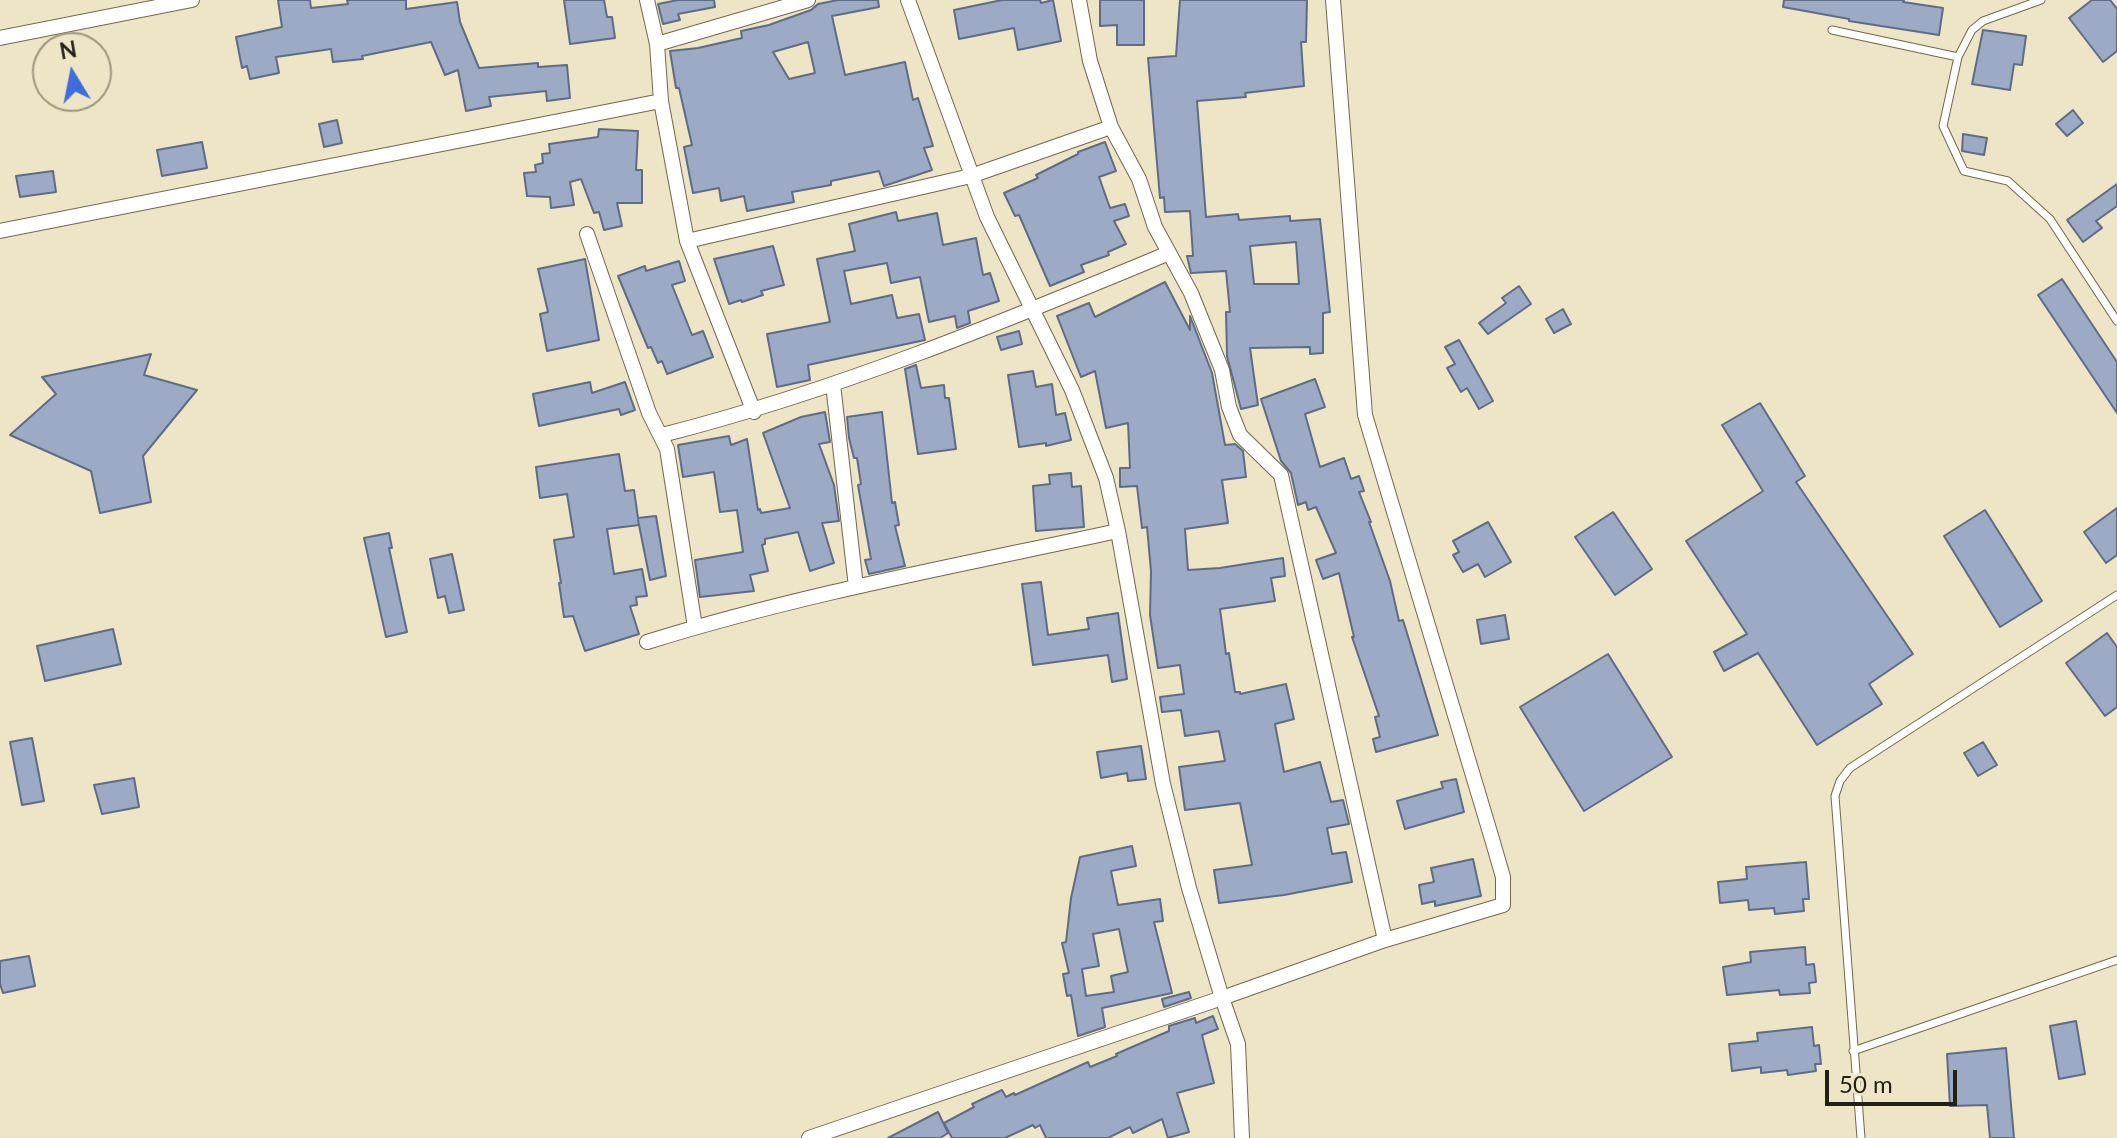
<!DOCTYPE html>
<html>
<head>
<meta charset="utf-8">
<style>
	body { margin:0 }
	#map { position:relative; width:2117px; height:1138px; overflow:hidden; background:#ede5c6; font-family:Lato,sans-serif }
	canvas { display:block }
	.north { position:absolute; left:32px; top:32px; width:80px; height:80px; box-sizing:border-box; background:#ede5c6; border:2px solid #9c967f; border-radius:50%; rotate:350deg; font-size:22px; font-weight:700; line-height:32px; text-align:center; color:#221f14 }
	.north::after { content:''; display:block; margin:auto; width:28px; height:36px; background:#3f6ddd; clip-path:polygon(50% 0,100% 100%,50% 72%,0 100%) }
	.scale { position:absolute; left:1825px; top:1070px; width:132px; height:36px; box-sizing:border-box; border:4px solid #221f14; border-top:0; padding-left:10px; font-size:24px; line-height:28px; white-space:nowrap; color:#221f14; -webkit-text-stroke:6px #ede5c6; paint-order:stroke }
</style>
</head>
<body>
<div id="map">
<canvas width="2117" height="1138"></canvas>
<div class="north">N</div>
<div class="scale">50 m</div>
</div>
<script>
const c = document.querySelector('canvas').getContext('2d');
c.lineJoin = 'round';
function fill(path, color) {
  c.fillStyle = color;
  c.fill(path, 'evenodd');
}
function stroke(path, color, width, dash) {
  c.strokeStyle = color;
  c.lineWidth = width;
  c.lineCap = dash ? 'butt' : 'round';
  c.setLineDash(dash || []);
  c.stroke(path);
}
const building = new Path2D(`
	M 278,0 L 310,0 L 311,8 L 348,4 L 347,0 L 406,0 L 406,9 L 457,2 L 460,22 L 479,68 L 538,63 L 538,67 L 567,65 L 570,98 L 547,101 L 546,91 L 489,97 L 491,106 L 466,111 L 458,70 L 445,75 L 431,42 L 362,56 L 363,59 L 333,62 L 331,49 L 276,57 L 279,73 L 250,79 L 247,66 L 242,68 L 236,37 L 282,27 Z
	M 564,0 L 604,0 L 607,17 L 612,17 L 615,38 L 570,44 Z
	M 678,0 L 714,0 L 715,7 L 678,14 L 680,20 L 663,24 L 658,4 Z
	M 838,0 L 878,0 L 879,7 L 832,16 L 845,75 L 905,62 L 913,100 L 918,98 L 933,146 L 924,148 L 932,170 L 884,186 L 879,171 L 831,181 L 831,185 L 792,192 L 794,202 L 747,211 L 744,196 L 721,201 L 719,188 L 693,193 L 684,147 L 692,145 L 679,88 L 676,88 L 670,51 L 698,48 L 742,38 L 741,31 L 769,25 L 811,10 L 818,4 ZM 808,42 L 815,73 L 789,79 L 773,52 Z
	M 1002,0 L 1040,0 L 1041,3 L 1053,0 L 1061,41 L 1018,50 L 1014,28 L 959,39 L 954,10 Z
	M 1100,0 L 1144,0 L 1144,45 L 1117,45 L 1117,25 L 1100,26 Z
	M 1180,0 L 1307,0 L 1306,42 L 1301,42 L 1304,86 L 1245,93 L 1246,97 L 1197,101 L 1206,217 L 1238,214 L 1239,220 L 1290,216 L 1290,221 L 1320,219 L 1330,312 L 1323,313 L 1323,353 L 1310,354 L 1310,347 L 1250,348 L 1258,405 L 1241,409 L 1227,356 L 1226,312 L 1230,312 L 1226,271 L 1191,273 L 1187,256 L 1193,256 L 1190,211 L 1165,212 L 1164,197 L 1160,198 L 1148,58 L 1176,56 ZM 1296,242 L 1299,284 L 1254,284 L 1250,246 Z
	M 1784,0 L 1904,0 L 1903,2 L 1943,8 L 1939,35 L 1849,21 L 1849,19 L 1783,7 Z
	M 2092,0 L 2110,0 L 2117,9 L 2117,51 L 2103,62 L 2069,18 Z
	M 1983,30 L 2026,36 L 2022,65 L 2014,64 L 2010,90 L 1972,84 Z
	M 2073,110 L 2083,123 L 2067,136 L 2056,124 Z
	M 337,120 L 342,143 L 324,147 L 319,124 Z
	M 599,129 L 638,131 L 636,170 L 642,170 L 642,203 L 617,203 L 622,226 L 604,230 L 599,212 L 594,213 L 581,179 L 570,182 L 574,205 L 551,208 L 550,197 L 527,196 L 524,173 L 536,172 L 535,165 L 543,163 L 542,154 L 550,153 L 549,144 L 598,137 Z
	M 1963,134 L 1987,138 L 1984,155 L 1962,151 Z
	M 202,142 L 207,168 L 162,176 L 157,150 Z
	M 1105,142 L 1116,171 L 1099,177 L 1110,208 L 1125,204 L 1129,216 L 1114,221 L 1126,244 L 1108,252 L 1109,255 L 1081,265 L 1084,272 L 1050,286 L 1019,215 L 1015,216 L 1004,193 L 1038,178 L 1036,175 L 1078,154 L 1078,152 Z
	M 53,171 L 56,192 L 20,197 L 16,176 Z
	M 2117,184 L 2117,206 L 2096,221 L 2102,228 L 2083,242 L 2067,220 Z
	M 896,212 L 898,221 L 937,213 L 943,245 L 976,238 L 983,275 L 990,273 L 999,301 L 968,311 L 970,323 L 957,328 L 955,316 L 929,322 L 920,277 L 891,283 L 887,263 L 844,271 L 851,304 L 892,295 L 897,318 L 919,314 L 925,340 L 808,365 L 810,380 L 777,387 L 767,334 L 830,322 L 817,259 L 855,251 L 849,224 Z
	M 773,246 L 784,285 L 761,291 L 763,295 L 742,302 L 741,300 L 729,304 L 714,259 Z
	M 585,259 L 599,340 L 547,351 L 540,314 L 548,312 L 538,269 Z
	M 679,261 L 685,281 L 672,285 L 692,335 L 703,331 L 713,357 L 667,374 L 662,361 L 658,363 L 651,347 L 648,348 L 618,276 L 645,266 L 646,271 Z
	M 2062,279 L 2117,362 L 2117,413 L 2038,295 Z
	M 1165,282 L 1190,330 L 1190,316 L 1212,373 L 1225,445 L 1235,444 L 1243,451 L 1246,477 L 1222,480 L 1228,523 L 1185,529 L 1188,570 L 1220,568 L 1283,558 L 1285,576 L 1271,578 L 1275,601 L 1220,609 L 1226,654 L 1229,653 L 1235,692 L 1240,692 L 1240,694 L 1286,684 L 1294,719 L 1275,724 L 1284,772 L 1320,762 L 1331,802 L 1343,800 L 1349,824 L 1327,828 L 1332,854 L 1346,852 L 1352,882 L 1284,895 L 1219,903 L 1214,870 L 1252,865 L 1240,803 L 1185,810 L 1179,767 L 1225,761 L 1219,731 L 1185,736 L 1181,710 L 1162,712 L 1160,697 L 1184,694 L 1180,665 L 1158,668 L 1150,615 L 1151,571 L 1147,527 L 1142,528 L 1137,486 L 1120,487 L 1120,468 L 1130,468 L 1128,423 L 1106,428 L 1095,371 L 1081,377 L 1057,316 L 1089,303 L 1095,317 Z
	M 1519,286 L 1531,304 L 1488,334 L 1479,323 L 1506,303 L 1502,298 Z
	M 1563,309 L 1571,324 L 1554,333 L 1546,319 Z
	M 1019,331 L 1022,344 L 1001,350 L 997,337 Z
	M 1459,340 L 1493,401 L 1479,409 L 1467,388 L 1461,392 L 1447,368 L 1455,364 L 1445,347 Z
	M 151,354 L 144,375 L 197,390 L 143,456 L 151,502 L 100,513 L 91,471 L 10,435 L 56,394 L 42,377 Z
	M 916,365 L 921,388 L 944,385 L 945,398 L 949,398 L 956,449 L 918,454 L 905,369 Z
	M 1033,371 L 1036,387 L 1052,384 L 1056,415 L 1065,413 L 1071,440 L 1046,446 L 1046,443 L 1019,447 L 1008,375 Z
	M 1315,379 L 1325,407 L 1305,414 L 1320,467 L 1344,458 L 1351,479 L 1359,476 L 1364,491 L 1359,492 L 1371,522 L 1369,522 L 1390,581 L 1399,621 L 1403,620 L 1438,735 L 1376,752 L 1373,739 L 1380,737 L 1375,717 L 1379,716 L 1352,637 L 1354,637 L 1339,573 L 1323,579 L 1316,560 L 1336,553 L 1316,507 L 1308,510 L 1306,502 L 1298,505 L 1291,473 L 1281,461 L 1261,399 Z
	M 590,382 L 592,393 L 625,382 L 635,410 L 621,415 L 619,409 L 539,426 L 533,394 Z
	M 1760,403 L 1805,476 L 1796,482 L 1913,654 L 1869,684 L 1882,704 L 1817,745 L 1758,653 L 1724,671 L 1714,652 L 1747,634 L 1686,541 L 1763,491 L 1722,425 Z
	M 825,412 L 830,442 L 819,444 L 834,485 L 839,521 L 822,523 L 834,563 L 810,571 L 798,532 L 765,539 L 765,544 L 762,545 L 768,571 L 750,575 L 754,591 L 700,597 L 695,560 L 743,552 L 737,510 L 720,512 L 714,472 L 683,477 L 678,445 L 729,436 L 731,445 L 747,439 L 758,510 L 760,509 L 761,513 L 790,508 L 763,433 L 801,417 Z
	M 882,412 L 892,503 L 895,502 L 899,525 L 895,526 L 905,566 L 869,574 L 865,560 L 871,559 L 858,485 L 861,484 L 857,458 L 854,458 L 849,438 L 847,417 Z
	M 619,454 L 625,491 L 634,490 L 638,518 L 656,516 L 666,576 L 650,580 L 638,520 L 639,525 L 607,529 L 614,574 L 642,569 L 647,596 L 636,597 L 637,605 L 630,606 L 639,634 L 585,651 L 573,616 L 564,617 L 559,583 L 561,583 L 554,540 L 574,537 L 567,494 L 540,498 L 536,467 Z
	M 1071,473 L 1072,487 L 1081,486 L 1084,527 L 1036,531 L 1033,486 L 1050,484 L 1049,475 Z
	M 2117,508 L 2117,555 L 2106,563 L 2084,532 Z
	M 1985,510 L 2042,601 L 2000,627 L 1944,536 Z
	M 1613,512 L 1652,569 L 1615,595 L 1575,537 Z
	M 1488,522 L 1511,562 L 1485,577 L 1478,564 L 1463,572 L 1453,555 L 1459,552 L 1453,541 Z
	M 389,533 L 392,548 L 389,548 L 407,632 L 386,637 L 364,538 Z
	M 452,554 L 464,610 L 449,613 L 445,596 L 438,598 L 430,559 Z
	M 1041,582 L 1048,635 L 1089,629 L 1087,618 L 1118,613 L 1127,679 L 1112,682 L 1108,655 L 1033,665 L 1022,584 Z
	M 1505,615 L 1509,639 L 1481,644 L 1477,620 Z
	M 113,629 L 121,664 L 45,681 L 37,646 Z
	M 2107,633 L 2117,647 L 2117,707 L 2105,716 L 2066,663 Z
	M 1608,654 L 1672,757 L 1584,811 L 1520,707 Z
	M 32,738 L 44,801 L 22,805 L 10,742 Z
	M 1983,742 L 1997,765 L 1978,776 L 1964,753 Z
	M 1141,746 L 1146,779 L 1128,781 L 1127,773 L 1101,778 L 1097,752 Z
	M 134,778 L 139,807 L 102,814 L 94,785 Z
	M 1456,779 L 1464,812 L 1405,829 L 1397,801 L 1443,788 L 1441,782 Z
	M 1132,846 L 1136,866 L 1111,871 L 1118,905 L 1160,899 L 1163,921 L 1154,922 L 1172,993 L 1102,1008 L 1105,1027 L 1078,1036 L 1071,995 L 1067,996 L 1063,974 L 1069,973 L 1062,943 L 1066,942 L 1071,898 L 1080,857 ZM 1119,929 L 1128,972 L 1111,976 L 1114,992 L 1086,996 L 1082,969 L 1099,966 L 1093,934 Z
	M 1473,859 L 1481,896 L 1435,906 L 1435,901 L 1422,904 L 1419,885 L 1434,882 L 1431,868 Z
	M 1806,862 L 1809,899 L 1803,899 L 1804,911 L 1775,914 L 1774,908 L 1749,910 L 1748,900 L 1720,903 L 1718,882 L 1747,879 L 1746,867 Z
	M 1805,947 L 1806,965 L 1814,964 L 1816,982 L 1809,983 L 1810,993 L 1780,995 L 1779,990 L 1727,995 L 1723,967 L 1751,962 L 1750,952 Z
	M 29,956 L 35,986 L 3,993 L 0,984 L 0,961 Z
	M 1189,992 L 1191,998 L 1164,1007 L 1162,999 Z
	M 1213,1016 L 1218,1029 L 1202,1035 L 1214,1083 L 1177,1093 L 1189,1132 L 1168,1138 L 1162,1119 L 1133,1133 L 1130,1127 L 1108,1138 L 1046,1138 L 1040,1125 L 1035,1128 L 1033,1125 L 1005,1138 L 952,1138 L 944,1123 L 974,1107 L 972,1104 L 1002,1090 L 1006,1097 L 1014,1093 L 1015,1095 L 1088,1062 L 1090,1067 L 1117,1056 L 1116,1054 L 1169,1031 L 1169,1026 L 1195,1018 L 1196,1023 Z
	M 2076,1021 L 2085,1074 L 2059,1079 L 2050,1026 Z
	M 1812,1027 L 1814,1046 L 1819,1045 L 1821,1064 L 1815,1064 L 1816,1071 L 1788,1075 L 1787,1070 L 1761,1073 L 1761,1067 L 1732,1071 L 1729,1044 L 1758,1041 L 1757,1033 Z
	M 2006,1048 L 2014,1138 L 1990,1138 L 1987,1105 L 1950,1106 L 1947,1054 Z
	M 938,1112 L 948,1133 L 940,1138 L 888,1138 Z`);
fill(building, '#9daac5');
stroke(building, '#606c85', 2);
const service = new Path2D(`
	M 1832,30 L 1958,57 L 1943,126 L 1964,171 L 2008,181 L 2050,219 L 2117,321
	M 1958,57 L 1972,30 L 1983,21 L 2041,0
	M 1853,1051 L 2117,960
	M 1861,1138 L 1835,796 L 1840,781 L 1850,768 L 2117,595`);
const minor = new Path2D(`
	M 647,0 L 657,44 L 661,101 L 687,241 L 754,412
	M 1079,0 L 1090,61 L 1111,127 L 1139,179 L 1155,227 L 1191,293 L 1222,370 L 1229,407 L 1240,435 L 1281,475 L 1385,940
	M 0,38 L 192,0
	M 657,44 L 808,0
	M 0,231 L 661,101
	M 587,234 L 649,413 L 667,449 L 695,627
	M 687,241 L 971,176 L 1111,127
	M 833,384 L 856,587
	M 662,435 C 836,391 1003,322 1169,253
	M 647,642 C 801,594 960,565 1118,531
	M 809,1138 L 1222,998 L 1189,888 L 1163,784 L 1118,531 L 1106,478 L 1072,390 L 987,217 L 908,0
	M 1242,1138 L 1238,1044 L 1222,998 L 1385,940 L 1503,905 L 1503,877 L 1492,839 L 1365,415 L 1333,0`);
stroke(service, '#70684d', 9);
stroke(minor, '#70684d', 16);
stroke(service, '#fff', 7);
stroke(minor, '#fff', 14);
</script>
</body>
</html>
